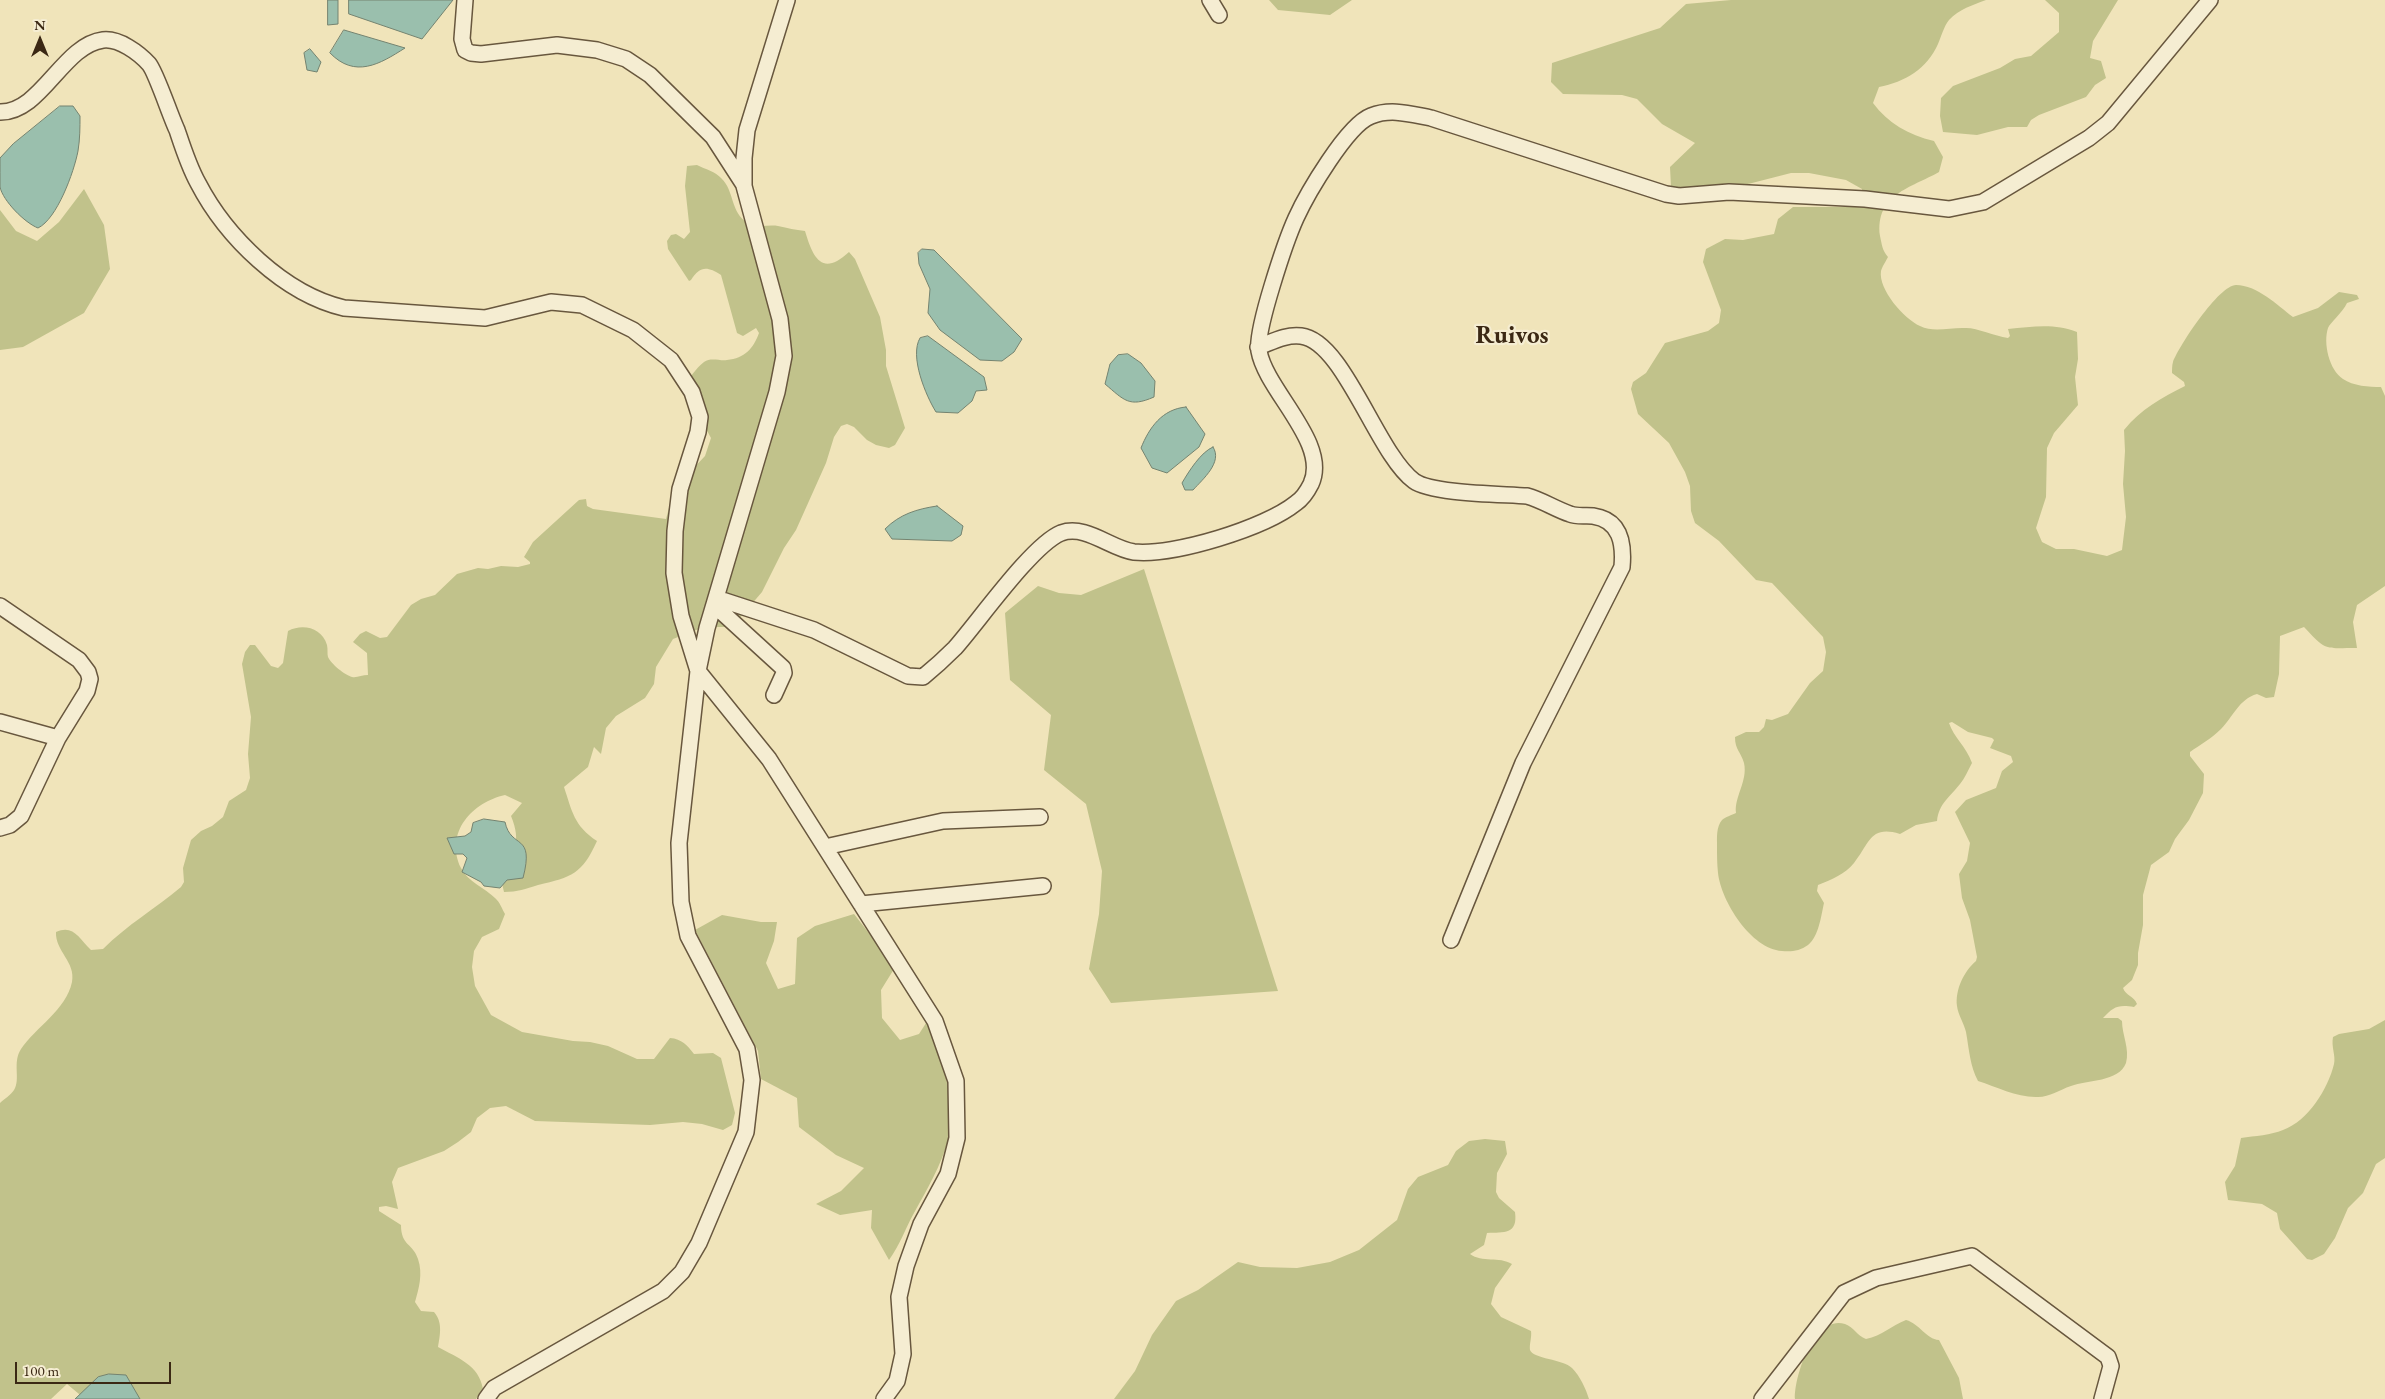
<!DOCTYPE html>
<html>
<head>
<meta charset="utf-8">
<style>
	body { margin:0 }
	#map { position:relative; width:2385px; height:1399px; overflow:hidden; background:#f0e4ba; font-family:"EB Garamond",serif }
	canvas { display:block }
	.north { position:absolute; left:15px; top:15px; width:50px; height:50px; -webkit-text-stroke:4px #f5edd2; paint-order:stroke; rotate:0deg; font-size:14px; font-weight:700; line-height:20px; text-align:center; color:#3b2814 }
	.north::after { content:''; display:block; margin:auto; width:18px; height:22px; background:#3b2814; clip-path:polygon(50% 0,100% 100%,50% 72%,0 100%) }
	.scale { position:absolute; left:15px; top:1362px; width:156px; height:22px; box-sizing:border-box; border:2px solid #3b2814; border-top:0; padding-left:6px; font-size:15px; line-height:18px; white-space:nowrap; color:#3b2814; -webkit-text-stroke:4px #f5edd2; paint-order:stroke }
</style>
</head>
<body>
<div id="map">
<canvas width="2385" height="1399"></canvas>
<div class="north">N</div>
<div class="scale">100 m</div>
</div>
<script>
const c = document.querySelector('canvas').getContext('2d');
c.lineJoin = 'round';
function fill(path, color) {
  c.fillStyle = color;
  c.fill(path, 'evenodd');
}
function stroke(path, color, width, dash) {
  c.strokeStyle = color;
  c.lineWidth = width;
  c.lineCap = dash ? 'butt' : 'round';
  c.setLineDash(dash || []);
  c.stroke(path);
}
function drawText(font, color, halo, rows, align = 'center') {
  c.font = font + ' "EB Garamond",serif';
  c.lineWidth = 4.5;
  c.setLineDash([]);
  c.textBaseline = 'middle';
  c.strokeStyle = halo;
  c.fillStyle = color;
  for (const [text, x, y, turn = 0] of rows) {
    c.save();
    c.translate(x, y);
    c.rotate((+turn || 0) * Math.PI / 180);
    c.textAlign = isNaN(turn) ? turn : align;
    if (halo) c.strokeText(text, 0, 0);
    c.fillText(text, 0, 0);
    c.restore();
  }
}
fill(new Path2D(`
	M 1269,0 L 1352,0 L 1330,15 L 1278,10 Z
	M 1731,0 L 1986,0 C 1973,5 1959,9 1949,20 C 1944,26 1941,37 1938,44 C 1927,69 1905,82 1879,87 L 1873,103 C 1888,123 1908,135 1934,141 L 1943,157 L 1939,172 C 1911,188 1875,194 1880,236 C 1882,245 1882,250 1888,257 C 1886,261 1882,267 1881,271 C 1878,289 1904,319 1920,326 C 1934,333 1951,327 1966,328 C 1978,328 1994,336 2008,338 L 2010,336 L 2008,329 C 2032,327 2054,323 2077,332 L 2078,359 L 2075,377 L 2078,405 L 2054,433 L 2047,448 L 2046,497 L 2036,528 L 2042,542 L 2056,549 L 2074,549 L 2107,556 L 2122,550 L 2126,517 L 2123,484 L 2125,451 L 2124,430 C 2141,409 2161,398 2185,386 L 2184,382 L 2172,373 C 2172,370 2172,365 2173,362 C 2179,346 2219,285 2236,285 C 2257,285 2277,305 2293,317 L 2318,308 L 2339,292 L 2357,295 L 2359,299 L 2347,303 C 2343,312 2330,323 2328,328 C 2323,343 2329,370 2343,379 C 2353,386 2369,387 2381,387 L 2385,396 L 2385,586 L 2357,605 L 2353,622 L 2357,648 C 2325,648 2327,652 2304,627 L 2280,636 L 2279,674 L 2274,697 L 2266,698 L 2257,694 C 2239,699 2233,717 2221,729 C 2212,738 2200,745 2190,752 L 2190,756 L 2204,774 L 2203,793 L 2189,820 L 2175,839 L 2169,852 L 2151,865 L 2143,895 L 2143,925 L 2138,953 L 2138,965 L 2132,980 L 2123,988 C 2126,996 2134,996 2137,1004 L 2134,1007 C 2118,1004 2113,1007 2103,1018 L 2118,1018 L 2122,1021 C 2122,1035 2130,1049 2126,1063 C 2119,1082 2087,1080 2071,1086 C 2059,1090 2050,1097 2038,1097 C 2018,1098 1997,1087 1978,1081 C 1970,1066 1969,1049 1966,1032 C 1964,1023 1958,1015 1957,1006 C 1955,990 1964,971 1976,961 L 1977,957 L 1970,920 L 1962,898 L 1959,874 L 1967,861 L 1970,843 L 1955,812 L 1966,800 L 1996,788 L 2002,771 L 2013,762 L 2011,756 L 1990,748 L 1994,740 L 1992,738 L 1968,732 L 1952,722 L 1949,723 C 1954,738 1966,746 1972,763 C 1968,770 1965,778 1960,784 C 1950,797 1939,803 1937,821 L 1916,825 L 1900,834 C 1870,825 1870,843 1854,863 C 1845,874 1831,880 1818,885 L 1817,891 L 1824,903 C 1821,916 1819,936 1808,945 C 1800,951 1791,952 1782,951 C 1751,949 1721,901 1718,873 C 1717,864 1717,855 1717,846 C 1717,838 1716,827 1722,820 C 1725,817 1732,815 1736,813 C 1734,797 1748,781 1744,763 C 1741,752 1735,750 1735,737 L 1746,732 L 1759,732 L 1764,727 L 1766,719 L 1772,720 L 1788,714 L 1810,683 L 1823,671 L 1826,652 L 1823,637 L 1772,583 L 1756,580 L 1719,541 L 1695,523 L 1691,511 L 1690,486 L 1685,472 L 1669,443 L 1638,414 L 1631,389 L 1633,382 L 1646,373 L 1665,343 L 1708,331 L 1719,323 L 1721,310 L 1703,262 L 1706,249 L 1725,239 L 1743,240 L 1774,234 L 1778,219 L 1793,207 L 1849,207 L 1864,205 L 1862,189 L 1846,180 L 1809,173 L 1791,173 L 1713,193 L 1701,202 L 1671,187 L 1670,167 L 1695,143 L 1662,124 L 1637,99 L 1622,95 L 1563,94 L 1551,82 L 1552,63 L 1660,28 L 1686,4 Z
	M 2045,0 L 2118,0 L 2093,41 L 2090,58 L 2101,61 L 2106,78 L 2095,85 L 2086,97 L 2039,115 L 2031,120 L 2027,127 L 2008,127 L 1977,135 L 1943,132 L 1940,116 L 1941,98 L 1953,86 L 2000,68 L 2015,59 L 2031,56 L 2059,32 L 2059,13 Z
	M 697,165 C 705,169 716,172 721,178 C 735,191 730,213 748,223 C 758,229 768,224 778,226 C 788,228 795,230 805,231 C 813,258 822,277 849,252 L 855,259 L 880,317 L 886,350 L 886,366 L 905,428 L 895,445 L 889,448 L 876,445 L 867,440 L 854,427 L 847,424 L 841,426 L 834,437 L 826,463 L 796,530 L 784,548 L 762,592 L 732,627 L 704,627 L 673,639 L 656,667 L 654,684 L 645,698 L 616,716 L 606,728 L 601,754 L 594,747 L 588,767 L 564,787 C 572,811 574,826 597,841 C 582,874 572,877 538,885 C 525,889 518,892 504,892 L 500,875 C 514,851 522,843 511,816 L 522,803 L 505,795 C 473,802 444,832 461,868 C 468,882 485,888 495,898 C 500,902 502,909 505,914 L 499,929 L 482,937 L 474,951 L 472,967 L 475,986 L 491,1015 L 522,1032 L 573,1041 L 590,1042 L 608,1046 L 637,1059 L 654,1059 L 670,1038 C 682,1039 687,1045 694,1054 L 713,1053 L 721,1058 L 735,1113 L 732,1125 L 723,1130 L 702,1124 L 683,1122 L 650,1125 L 535,1121 L 506,1106 L 490,1108 L 477,1118 L 471,1132 L 458,1142 L 444,1151 L 398,1168 L 392,1182 L 398,1209 L 386,1206 L 379,1207 L 379,1211 L 401,1225 C 401,1246 413,1243 418,1259 C 423,1274 419,1288 415,1302 L 421,1311 L 434,1312 C 443,1322 440,1335 438,1347 C 458,1358 479,1365 483,1389 L 476,1399 L 85,1399 L 67,1384 L 51,1399 L 0,1399 L 0,1103 C 4,1099 11,1095 14,1090 C 21,1079 12,1063 21,1049 C 36,1027 66,1010 72,982 C 76,962 55,951 56,932 C 73,924 79,938 91,950 L 103,949 C 127,925 156,908 181,887 L 184,882 L 183,868 L 191,840 L 201,831 L 212,826 L 223,817 L 229,801 L 246,790 L 250,778 L 248,754 L 251,717 L 242,664 L 245,652 L 250,645 L 255,645 L 271,666 L 278,668 L 283,663 L 288,631 C 303,623 322,628 327,645 C 328,649 327,654 328,657 C 331,664 345,675 352,677 C 357,678 362,675 368,675 L 367,653 L 353,642 L 360,634 L 366,631 L 380,638 L 387,637 L 411,605 L 421,599 L 435,595 L 457,574 L 478,568 L 488,569 L 501,566 L 518,567 L 530,564 L 530,562 L 524,557 L 533,542 L 579,500 L 586,499 L 587,506 L 593,509 L 666,519 L 674,489 L 705,456 L 711,438 L 683,387 C 689,379 696,368 704,362 C 711,357 719,361 727,360 C 745,358 753,349 759,333 L 756,328 L 743,336 L 737,333 L 721,275 C 707,266 700,266 691,280 L 689,281 L 668,249 L 667,241 L 671,235 L 676,234 L 684,239 L 690,232 L 685,186 L 687,166 Z
	M 84,189 L 104,225 L 110,269 L 84,313 L 23,347 L 0,350 L 0,210 L 16,231 L 37,241 L 59,222 Z
	M 1144,569 L 1278,991 L 1111,1003 L 1089,969 L 1099,914 L 1102,871 L 1086,804 L 1044,770 L 1051,715 L 1010,680 L 1005,613 L 1038,586 L 1059,593 L 1081,595 Z
	M 854,914 L 886,955 L 894,969 L 881,990 L 882,1018 L 900,1040 L 919,1034 L 928,1020 C 940,1057 958,1100 948,1140 C 941,1166 927,1189 914,1213 C 905,1229 900,1245 889,1260 L 871,1228 L 872,1210 L 840,1215 L 816,1204 L 841,1191 L 864,1168 L 836,1155 L 799,1127 L 797,1098 L 761,1079 L 758,1051 L 695,930 L 722,915 L 761,922 L 777,922 L 774,941 L 766,963 L 778,989 L 795,984 L 797,938 L 815,926 Z
	M 2385,1020 L 2385,1158 L 2376,1164 L 2363,1193 L 2348,1208 L 2335,1238 L 2324,1254 L 2312,1260 L 2307,1259 L 2280,1229 L 2277,1213 L 2262,1204 L 2228,1200 L 2225,1182 L 2235,1166 L 2241,1138 C 2255,1136 2271,1135 2283,1130 C 2308,1121 2328,1089 2334,1064 C 2336,1056 2331,1047 2333,1037 L 2339,1034 L 2369,1029 Z
	M 1485,1139 L 1505,1141 L 1507,1154 L 1497,1173 L 1496,1192 L 1499,1198 L 1515,1212 C 1518,1235 1504,1232 1487,1233 L 1484,1245 L 1470,1254 C 1482,1263 1499,1256 1512,1264 L 1495,1288 L 1491,1304 L 1501,1317 L 1531,1331 C 1532,1337 1529,1345 1530,1350 C 1533,1359 1563,1359 1572,1368 C 1580,1376 1586,1389 1589,1399 L 1114,1399 L 1135,1371 L 1152,1335 L 1176,1301 L 1198,1290 L 1238,1262 L 1260,1267 L 1297,1268 L 1330,1262 L 1359,1250 L 1397,1220 L 1408,1189 L 1418,1177 L 1448,1165 L 1456,1151 L 1469,1141 Z
	M 1906,1320 C 1920,1324 1926,1339 1939,1340 L 1959,1378 L 1963,1399 L 1795,1399 C 1794,1377 1814,1314 1845,1324 C 1854,1327 1857,1336 1866,1339 C 1882,1336 1892,1325 1906,1320 Z`), '#c1c28b');
const water = new Path2D(`
	M 328,0 L 338,0 L 338,24 L 328,25 Z
	M 349,0 L 453,0 L 422,39 L 349,14 Z
	M 344,30 L 405,48 C 380,64 355,79 330,53 Z
	M 310,49 L 321,62 L 317,72 L 307,70 L 304,53 Z
	M 60,106 L 73,106 L 80,116 C 80,127 80,139 78,151 C 74,172 57,219 38,228 C 25,223 3,201 0,187 C 0,178 0,167 0,158 L 13,144 Z
	M 922,249 L 934,250 L 1022,339 L 1014,352 L 1002,361 L 980,360 L 940,330 L 928,313 L 930,289 L 919,264 L 918,253 Z
	M 928,336 L 984,377 L 987,390 L 976,391 L 972,401 L 958,413 L 936,412 C 926,396 909,356 920,338 Z
	M 1128,354 L 1141,363 L 1155,381 L 1154,397 C 1129,408 1124,400 1105,384 L 1110,364 L 1118,355 Z
	M 1186,407 L 1205,434 L 1199,447 L 1167,473 L 1152,468 L 1141,448 C 1149,428 1162,409 1186,407 Z
	M 1213,447 C 1223,462 1203,479 1193,490 L 1185,490 L 1182,483 C 1189,471 1201,452 1213,447 Z
	M 937,506 L 963,526 L 961,535 L 952,541 L 892,539 L 885,529 C 900,514 917,509 937,506 Z
	M 484,819 L 505,822 C 511,850 535,832 523,878 L 507,880 L 500,888 L 484,886 L 481,882 L 462,872 L 467,858 L 463,854 L 454,854 L 447,838 L 465,836 L 471,832 L 473,823 Z
	M 109,1374 L 126,1375 L 140,1399 L 75,1399 L 98,1377 Z`);
fill(water, '#9abfad');
stroke(water, '#748370', 1);
const minor = new Path2D(`
	M 465,0 L 462,39 L 465,50 L 471,53 L 481,54 L 557,45 L 597,50 L 626,59 L 650,75 L 713,137 L 744,185
	M 1210,0 L 1219,15
	M 0,112 C 41,113 63,45 103,40 C 119,38 139,53 149,64 C 156,72 171,118 177,130 C 183,148 189,167 198,183 C 226,237 284,294 344,308 L 485,318 L 551,302 L 582,305 L 633,330 L 671,360 L 692,392 L 700,417 L 698,432 L 680,489 L 675,531 L 674,573 L 681,616 L 698,671 L 769,759 L 935,1021 L 956,1081 L 957,1138 L 948,1174 L 921,1224 L 906,1266 L 899,1297 L 903,1354 L 897,1381 L 884,1399
	M 1258,347 C 1272,342 1286,334 1301,336 C 1344,341 1377,454 1414,481 C 1432,494 1502,494 1527,496 C 1542,500 1555,509 1570,514 C 1577,517 1586,515 1593,516 C 1621,520 1624,545 1622,567 L 1523,763 L 1451,940
	M 716,598 L 814,630 L 908,676 L 923,677 C 934,668 945,658 955,648 C 979,621 1032,545 1061,533 C 1086,524 1111,549 1134,552 C 1174,556 1265,528 1296,503 C 1302,499 1308,490 1311,484 C 1330,443 1266,391 1259,351 C 1255,331 1286,240 1296,218 C 1307,194 1347,125 1371,116 C 1391,108 1410,114 1431,118 L 1666,194 L 1679,196 L 1729,192 L 1865,199 L 1949,209 L 1983,202 L 2089,138 L 2108,123 L 2210,0
	M 714,605 L 783,668 L 784,673 L 774,695
	M 0,606 L 79,660 L 88,672 L 90,679 L 87,691 L 58,738 L 21,816 L 10,825 L 0,828
	M 0,722 L 58,738
	M 825,847 L 943,821 L 1040,817
	M 861,904 L 1043,886
	M 486,1399 L 494,1388 L 663,1291 L 682,1272 L 699,1243 L 746,1132 L 752,1080 L 747,1049 L 688,936 L 681,902 L 679,843 L 698,671 L 707,628 L 777,392 L 784,356 L 780,319 L 744,186 L 744,158 L 747,130 L 787,0
	M 1762,1399 L 1844,1293 L 1876,1278 L 1972,1256 L 2108,1357 L 2111,1366 L 2102,1399`);
stroke(minor, '#68573e', 18);
stroke(minor, '#f5edd2', 15);
drawText('bold 25px', '#3b2814', '#f5edd2', [
	["Ruivos",1512,336]
]);
</script>
</body>
</html>
